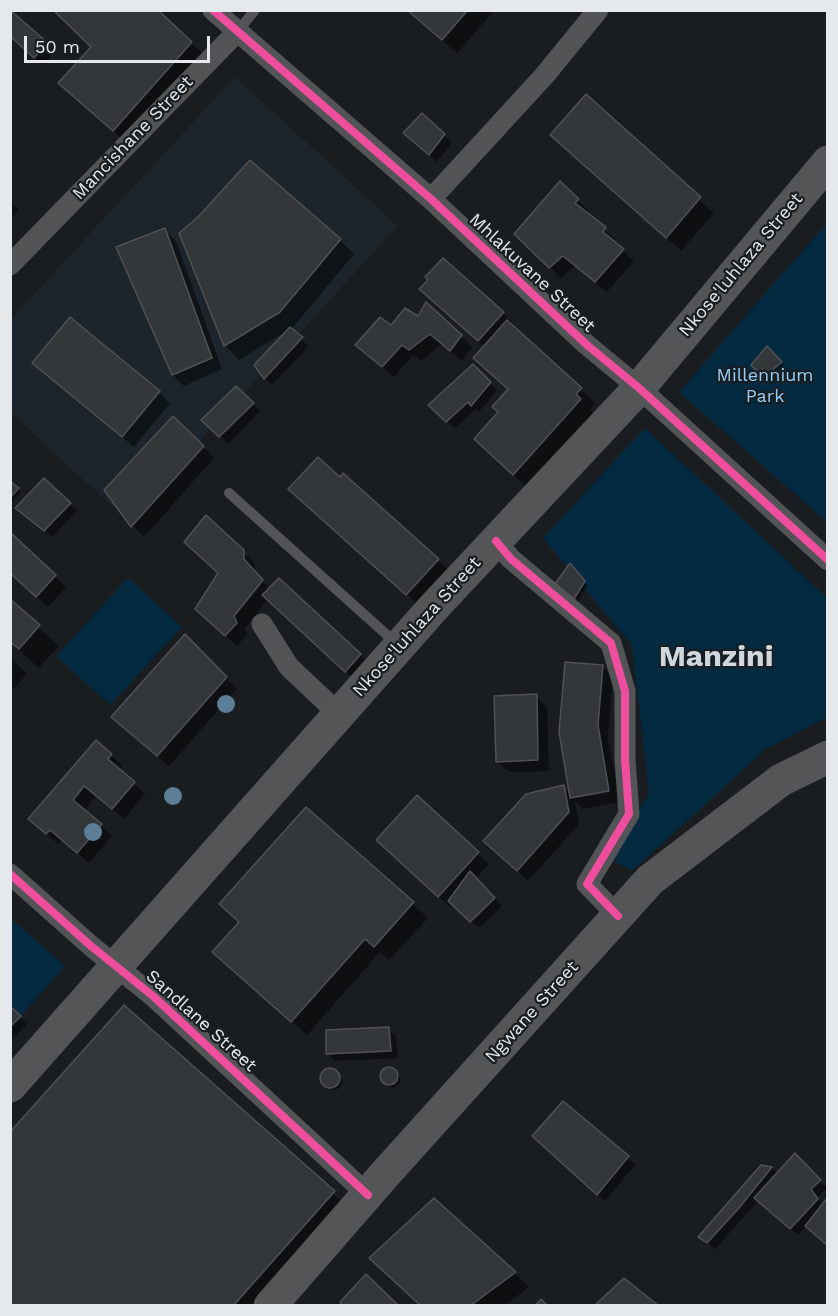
<!DOCTYPE html>
<html>
<head>
<meta charset="utf-8">
<style>
	body { margin:0 }
	#map { position:relative; width:838px; height:1316px; overflow:hidden; background:#1a1d20; font-family:"Work Sans",sans-serif }
	canvas { display:block }
	.frame { position:absolute; inset:0; border:12px solid #e5e9ec; pointer-events:none }
	.scale { position:absolute; left:24px; top:36px; width:186px; height:27px; box-sizing:border-box; border:3px solid #e5e9ec; border-top:0; padding-left:8px; font-size:18px; line-height:21px; white-space:nowrap; color:#e5e9ec; -webkit-text-stroke:4px #181e22; paint-order:stroke }
</style>
</head>
<body>
<div id="map">
<canvas width="838" height="1316"></canvas>
<div class="frame"></div>
<div class="scale">50 m</div>
</div>
<script>
const c = document.querySelector('canvas').getContext('2d');
c.lineJoin = 'round';
function fill(path, color) {
  c.fillStyle = color;
  c.fill(path, 'evenodd');
}
function stroke(path, color, width, dash) {
  c.strokeStyle = color;
  c.lineWidth = width;
  c.lineCap = dash ? 'butt' : 'round';
  c.setLineDash(dash || []);
  c.stroke(path);
}
function drawText(font, color, halo, rows, align = 'center') {
  c.font = font + ' "Work Sans",sans-serif';
  c.lineWidth = 4.5;
  c.setLineDash([]);
  c.textBaseline = 'middle';
  c.strokeStyle = halo;
  c.fillStyle = color;
  for (const [text, x, y, turn = 0] of rows) {
    c.save();
    c.translate(x, y);
    c.rotate((+turn || 0) * Math.PI / 180);
    c.textAlign = isNaN(turn) ? turn : align;
    if (halo) c.strokeText(text, 0, 0);
    c.fillText(text, 0, 0);
    c.restore();
  }
}
fill(new Path2D(`
	M 235,77 L 398,226 L 127,520 L 11,413 L 10,320 Z`), '#1c252c');
fill(new Path2D(`
	M 827,223 L 827,522 L 679,392 Z
	M 645,428 L 827,598 L 827,717 L 766,749 L 632,871 L 612,859 L 649,793 L 632,645 L 543,538 Z
	M 128,578 L 182,627 L 110,705 L 56,656 Z
	M 11,919 L 65,966 L 21,1016 L 11,1006 Z`), '#042a41');
fill(new Path2D(`
	M 406,10 L 495,10 L 457,53 Z
	M 10,35 L 47,44 L 54,52 L 43,65 Z
	M 191,43 L 206,57 L 128,144 L 75,97 Z
	M 586,96 L 714,213 L 681,251 L 552,135 Z
	M 422,116 L 452,143 L 437,162 L 412,140 Z
	M 560,183 L 589,211 L 586,214 L 616,240 L 614,243 L 634,261 L 607,292 L 575,266 L 561,278 L 516,234 Z
	M 10,202 L 19,210 L 10,220 Z
	M 165,230 L 176,241 L 222,369 L 184,386 L 173,375 L 118,248 Z
	M 340,240 L 354,254 L 294,326 L 290,329 L 309,346 L 272,385 L 265,378 L 287,331 L 239,360 L 225,345 Z
	M 432,300 L 503,313 L 514,324 L 512,326 L 595,403 L 590,410 L 595,415 L 528,488 L 490,454 L 500,413 L 509,390 L 489,372 L 485,347 Z
	M 391,327 L 461,336 L 472,347 L 462,361 L 442,344 L 421,361 L 413,355 L 394,377 L 357,345 Z
	M 767,348 L 784,366 L 767,381 L 753,365 Z
	M 34,363 L 159,392 L 170,403 L 134,447 Z
	M 473,366 L 497,390 L 479,412 L 476,409 L 455,428 L 437,413 Z
	M 236,388 L 260,411 L 228,444 L 203,420 Z
	M 173,418 L 214,458 L 144,537 L 133,526 L 106,490 Z
	M 10,483 L 21,492 L 10,505 Z
	M 302,500 L 438,560 L 449,571 L 418,605 Z
	M 69,504 L 77,511 L 52,537 L 25,515 Z
	M 10,534 L 66,587 L 48,607 L 10,572 Z
	M 242,551 L 254,563 L 255,572 L 270,589 L 279,580 L 368,662 L 353,678 L 268,599 L 245,628 L 247,635 L 237,646 L 208,620 L 219,574 Z
	M 570,566 L 587,586 L 578,601 L 560,587 Z
	M 10,601 L 59,646 L 39,668 L 10,642 Z
	M 185,636 L 237,689 L 169,766 L 124,728 Z
	M 10,657 L 27,674 L 10,692 Z
	M 602,666 L 613,678 L 608,737 L 620,802 L 583,809 L 575,801 L 579,824 L 528,881 L 496,852 L 563,787 L 571,795 Z
	M 536,696 L 547,707 L 549,771 L 509,772 L 497,761 Z
	M 111,755 L 122,766 L 119,770 L 145,794 L 124,819 L 96,796 L 84,811 L 112,836 L 89,863 L 62,840 L 58,844 L 30,819 Z
	M 418,797 L 489,864 L 476,878 L 502,906 L 479,928 L 452,904 L 450,907 L 389,851 Z
	M 306,809 L 428,918 L 389,960 L 380,952 L 307,1035 L 229,967 L 240,923 Z
	M 124,1007 L 348,1207 L 261,1306 L 10,1306 Z
	M 10,1008 L 27,1024 L 10,1042 Z
	M 388,1029 L 396,1036 L 398,1058 L 335,1061 L 328,1053 Z
	M 387,1068 L 392,1069 L 400,1076 L 400,1084 L 394,1088 L 389,1087 L 382,1079 L 381,1074 Z
	M 331,1069 L 336,1072 L 343,1080 L 340,1088 L 335,1090 L 330,1089 L 322,1078 L 326,1070 Z
	M 542,1143 L 628,1157 L 635,1165 L 605,1201 Z
	M 795,1155 L 827,1188 L 818,1197 L 823,1205 L 798,1235 L 758,1201 L 715,1249 L 700,1237 L 761,1167 L 771,1168 L 778,1174 Z
	M 434,1200 L 515,1273 L 529,1287 L 504,1306 L 422,1306 Z`), '#0007');
const building = new Path2D(`
	M 10,10 L 48,43 L 34,58 L 10,36 Z
	M 53,10 L 158,10 L 192,42 L 113,131 L 58,83 L 91,47 Z
	M 407,10 L 468,10 L 442,40 Z
	M 586,94 L 701,197 L 666,238 L 550,135 Z
	M 422,113 L 445,134 L 429,155 L 403,133 Z
	M 250,160 L 341,239 L 280,312 L 224,346 L 179,233 L 198,217 Z
	M 560,181 L 579,199 L 575,203 L 606,227 L 603,232 L 624,249 L 595,282 L 563,256 L 549,268 L 514,234 Z
	M 165,228 L 212,358 L 172,375 L 116,247 Z
	M 443,258 L 504,312 L 478,341 L 419,289 L 428,280 L 425,277 Z
	M 426,302 L 462,335 L 450,351 L 430,334 L 409,350 L 402,345 L 382,367 L 355,345 L 380,317 L 391,325 L 405,308 L 418,316 Z
	M 70,317 L 160,391 L 122,437 L 32,363 Z
	M 507,320 L 582,388 L 576,394 L 581,399 L 513,475 L 474,439 L 498,412 L 492,407 L 508,389 L 473,358 Z
	M 290,327 L 303,337 L 264,379 L 254,365 Z
	M 767,346 L 782,362 L 763,378 L 751,365 Z
	M 473,364 L 491,382 L 471,406 L 468,402 L 446,422 L 428,405 Z
	M 236,386 L 254,403 L 219,437 L 201,420 Z
	M 173,416 L 204,446 L 131,527 L 104,490 Z
	M 318,457 L 340,477 L 343,473 L 439,559 L 406,595 L 288,489 Z
	M 44,478 L 71,503 L 44,531 L 15,508 Z
	M 10,481 L 19,488 L 10,498 Z
	M 206,515 L 244,550 L 244,559 L 263,580 L 234,616 L 237,623 L 225,636 L 195,609 L 218,573 L 184,542 Z
	M 10,532 L 56,575 L 36,597 L 10,573 Z
	M 570,563 L 585,581 L 574,599 L 555,584 Z
	M 279,578 L 361,654 L 345,672 L 262,595 Z
	M 10,599 L 40,625 L 19,649 L 10,642 Z
	M 185,634 L 227,677 L 157,756 L 111,717 Z
	M 565,662 L 603,665 L 598,725 L 609,791 L 570,798 L 559,732 Z
	M 537,694 L 538,760 L 496,762 L 494,696 Z
	M 96,740 L 112,754 L 108,759 L 135,782 L 112,809 L 84,786 L 73,800 L 102,824 L 77,853 L 50,830 L 46,834 L 28,819 Z
	M 564,785 L 569,812 L 517,871 L 483,841 L 526,794 Z
	M 417,795 L 479,852 L 438,897 L 376,840 Z
	M 306,807 L 414,902 L 374,947 L 365,939 L 291,1022 L 212,952 L 239,922 L 219,904 Z
	M 470,871 L 495,898 L 470,922 L 448,901 Z
	M 124,1005 L 335,1191 L 233,1306 L 10,1306 L 10,1132 Z
	M 10,1006 L 21,1016 L 10,1027 Z
	M 389,1027 L 391,1051 L 326,1054 L 326,1030 Z
	M380 1076a9 9 0 1 1 18 0a9 9 0 1 1-18 0Z
	M320 1078a10 10 0 1 1 20 0a10 10 0 1 1-20 0Z
	M 563,1101 L 629,1156 L 597,1195 L 532,1136 Z
	M 795,1153 L 821,1180 L 811,1189 L 818,1199 L 790,1229 L 754,1198 Z
	M 761,1165 L 772,1167 L 739,1208 L 707,1243 L 698,1237 Z
	M 828,1197 L 828,1246 L 805,1226 Z
	M 434,1198 L 516,1272 L 470,1306 L 421,1306 L 369,1258 Z
	M 366,1274 L 399,1306 L 343,1306 L 340,1302 Z
	M 624,1278 L 659,1306 L 594,1306 Z
	M 541,1299 L 548,1306 L 535,1306 Z`);
fill(building, '#343739');
stroke(building, '#4f5154', 1.5);
stroke(new Path2D(`
	M 237,32 L 255,10
	M 229,493 L 397,644`), '#535456', 10);
stroke(new Path2D(`
	M 213,10 L 431,199 L 587,345 L 639,388 L 828,560
	M 431,199 L 544,76 L 598,10
	M 10,265 L 237,32
	M 496,541 L 511,559 L 611,643 L 625,691 L 625,759 L 629,814 L 587,884 L 618,916
	M 262,624 L 289,667 L 339,714
	M 10,874 L 91,946 L 153,996 L 368,1195`), '#535456', 21);
stroke(new Path2D(`
	M 10,1086 L 433,608 L 639,388 L 828,162
	M 270,1306 L 386,1173 L 650,880 L 781,780 L 828,757`), '#535557', 33);
stroke(new Path2D(`
	M 213,10 L 431,199 L 587,345 L 639,388 L 828,560
	M 496,541 L 511,559 L 611,643 L 625,691 L 625,759 L 629,814 L 587,884 L 618,916
	M 10,874 L 91,946 L 153,996 L 368,1195`), '#ef4d9e', 8);
c.fillStyle = '#5d7e97';
for (const [x, y] of [
	[226,704],
	[173,796],
	[93,832]
]) {
  c.beginPath();
  c.arc(x, y, 9, 0, 2 * Math.PI);
  c.fill();
}
drawText('18px', '#e5e9ec', '#181e22', [
	["Mancishane Street",133,138,-46],
	["Nkose'luhlaza Street",741,265,-50],
	["Mhlakuvane Street",532,273,43],
	["Nkose'luhlaza Street",417,627,-48],
	["Ngwane Street",532,1012,-48],
	["Sandlane Street",201,1021,42]
]);
drawText('18px', '#94cef8', '#181e22', [
	["Millennium",765,376],
	["Park",765,397]
]);
drawText('bold 30px', '#cfd6dc', '#181e22', [
	["Manzini",716,657]
]);
</script>
</body>
</html>
